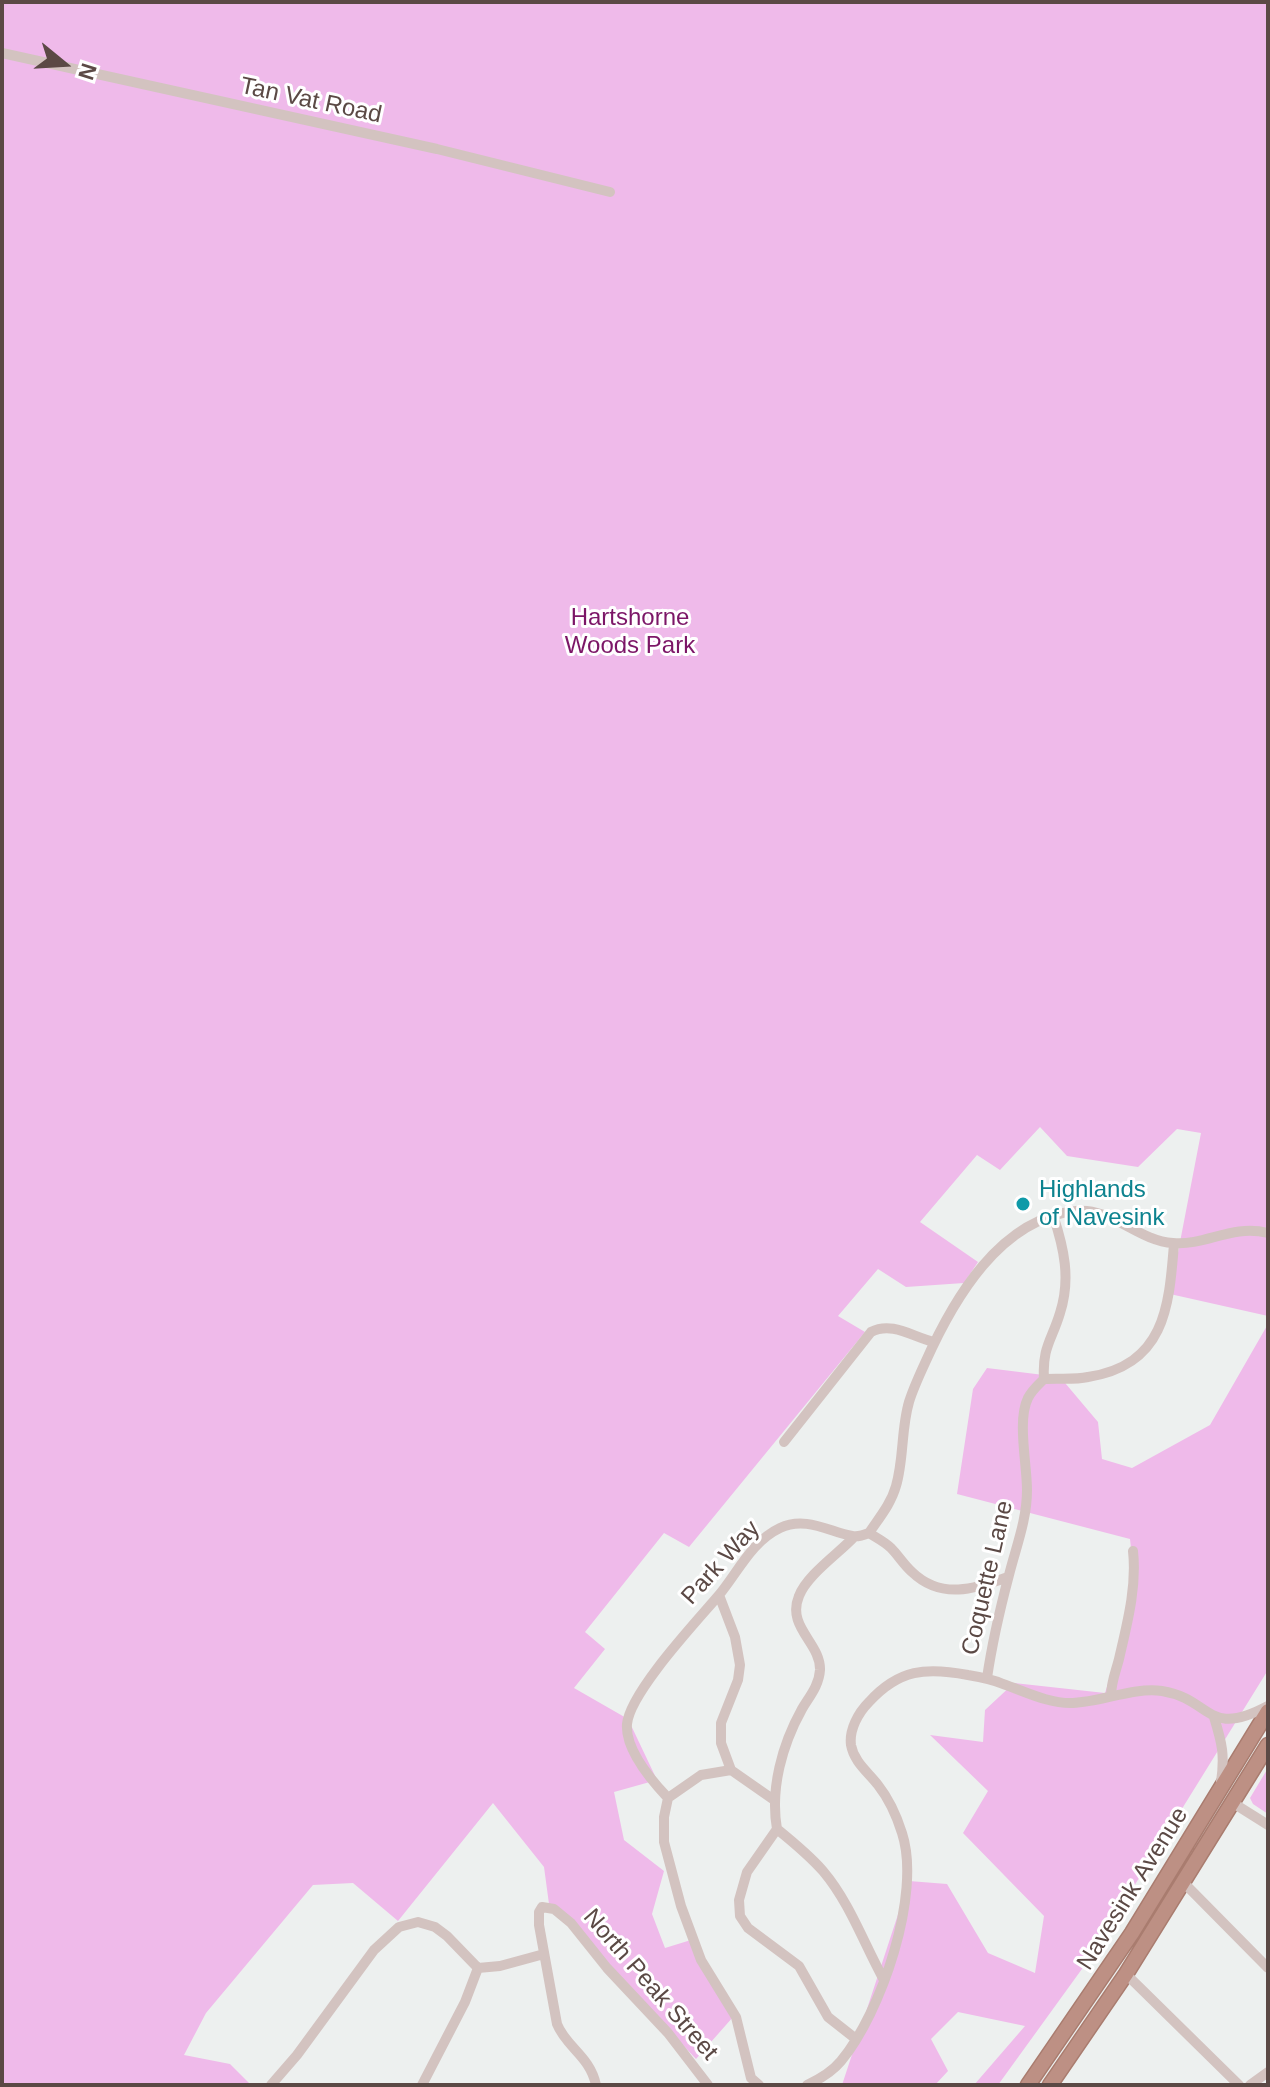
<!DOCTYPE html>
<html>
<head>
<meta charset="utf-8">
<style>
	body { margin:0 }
	#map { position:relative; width:1270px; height:2087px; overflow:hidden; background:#edf0ef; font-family:Arial,sans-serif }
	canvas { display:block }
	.frame { position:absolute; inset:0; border:4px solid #5b4945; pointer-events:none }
	.north { position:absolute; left:24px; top:24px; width:80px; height:80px; -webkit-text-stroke:6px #fff; paint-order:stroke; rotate:108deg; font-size:22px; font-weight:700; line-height:32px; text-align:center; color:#5b4945 }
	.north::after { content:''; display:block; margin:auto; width:28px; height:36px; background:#5b4945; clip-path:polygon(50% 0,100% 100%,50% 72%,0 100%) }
</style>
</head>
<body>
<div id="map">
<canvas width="1270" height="2087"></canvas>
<div class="frame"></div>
<div class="north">N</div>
</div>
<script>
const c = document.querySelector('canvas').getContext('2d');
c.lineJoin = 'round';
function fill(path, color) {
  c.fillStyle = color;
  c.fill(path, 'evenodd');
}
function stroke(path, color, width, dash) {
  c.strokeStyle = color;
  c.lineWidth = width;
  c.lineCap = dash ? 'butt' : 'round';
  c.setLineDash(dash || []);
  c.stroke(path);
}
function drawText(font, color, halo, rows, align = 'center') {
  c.font = font + ' Arial,sans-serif';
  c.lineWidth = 6;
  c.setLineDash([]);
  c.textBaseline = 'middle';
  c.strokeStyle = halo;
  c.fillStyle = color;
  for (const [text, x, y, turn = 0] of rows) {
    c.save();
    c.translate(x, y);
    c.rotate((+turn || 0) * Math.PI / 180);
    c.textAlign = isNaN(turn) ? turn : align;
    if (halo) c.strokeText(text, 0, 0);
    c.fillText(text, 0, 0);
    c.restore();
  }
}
fill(new Path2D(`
	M 2,2 L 1268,2 L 1268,1316 L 1170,1294 L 1201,1133 L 1177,1129 L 1138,1167 L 1067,1156 L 1040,1127 L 1000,1170 L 977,1155 L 920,1222 L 978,1262 L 964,1283 L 906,1287 L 878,1269 L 838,1316 L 865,1332 L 689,1547 L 664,1533 L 585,1632 L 605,1649 L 574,1688 L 628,1719 L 657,1780 L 614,1792 L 624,1840 L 664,1871 L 652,1914 L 665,1948 L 691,1940 L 733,2017 L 696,2059 L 549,1904 L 544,1867 L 493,1803 L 398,1921 L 353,1883 L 313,1885 L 206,2013 L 184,2055 L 230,2064 L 251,2085 L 2,2085 Z
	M 1268,1324 L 1268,1670 L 1087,1962 L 998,2085 L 974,2085 L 1025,2026 L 958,2012 L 931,2039 L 948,2071 L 935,2085 L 842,2085 L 909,1881 L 947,1884 L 988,1953 L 1035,1973 L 1044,1916 L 963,1833 L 988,1791 L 930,1735 L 983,1742 L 985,1710 L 1014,1683 L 1105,1693 L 1136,1593 L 1130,1539 L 957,1494 L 973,1389 L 987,1368 L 1060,1377 L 1098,1422 L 1102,1459 L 1132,1468 L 1210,1425 Z
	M 1268,1768 L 1268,1814 L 1253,1804 L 1250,1798 Z`), '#efbaea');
const highway = new Path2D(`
	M 1028,2085 L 1132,1933 L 1268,1711
	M 1050,2085 L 1126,1974 L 1268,1745`);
stroke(highway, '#a97c6f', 17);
stroke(new Path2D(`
	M 2,53 L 437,149 L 610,192
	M 1044,1379 C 1042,1347 1052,1340 1060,1313 C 1071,1279 1064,1248 1053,1215
	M 784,1442 L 871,1332 C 892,1321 913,1337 934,1342
	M 869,1533 C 879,1518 891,1504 896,1486 C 904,1459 901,1429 909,1402 C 913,1389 919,1376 925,1363 C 953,1300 1000,1218 1076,1211 C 1111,1207 1138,1241 1173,1243 C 1206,1246 1231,1224 1268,1233
	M 719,1595 L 735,1637 L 740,1665 L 738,1680 L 721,1723 L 721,1743 L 731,1770 L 774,1800
	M 987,1678 C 992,1644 1000,1609 1009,1575 C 1016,1547 1027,1520 1027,1490 C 1027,1464 1017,1420 1028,1398 C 1032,1390 1038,1385 1044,1379 C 1058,1378 1074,1380 1088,1377 C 1165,1365 1169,1307 1174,1244
	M 1111,1696 C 1111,1682 1116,1671 1119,1659 C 1127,1624 1137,1587 1133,1551
	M 1214,1717 C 1222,1743 1225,1755 1221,1782
	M 731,1770 L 701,1775 L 668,1798 L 664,1817 L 664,1842 L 681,1906 L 701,1960 L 736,2017 L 751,2078 L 759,2085
	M 668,1798 C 652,1781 625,1749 627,1724 C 630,1692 697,1621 719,1595 C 738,1572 752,1541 780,1528 C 805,1516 828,1531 852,1536 C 857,1537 864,1535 869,1533 C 877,1538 885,1542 891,1548 C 898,1555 904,1565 912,1572 C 941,1600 975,1589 1008,1577
	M 1233,1803 L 1268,1825
	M 777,1829 C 770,1789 782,1745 802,1709 C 809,1697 819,1686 820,1670 C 821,1643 786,1627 799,1596 C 807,1575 838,1554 854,1537
	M 777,1829 L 747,1872 L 739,1900 L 740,1916 L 748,1928 L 799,1966 L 828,2017 L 856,2039
	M 777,1829 C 793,1842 810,1856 823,1871 C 850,1903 864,1944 884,1980
	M 1184,1883 L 1268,1968
	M 1126,1974 L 1239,2085
	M 271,2085 L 297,2055 L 374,1950 L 399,1927 L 418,1922 L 435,1927 L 447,1936 L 478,1968 L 500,1966 L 544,1954
	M 422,2085 L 465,2002 L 478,1968
	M 596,2085 C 590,2056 566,2047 557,2024 L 539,1925 L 539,1912 L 542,1907 L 554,1909 L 571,1923 L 607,1968 L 668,2033 L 708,2085
	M 807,2085 C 820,2079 832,2072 841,2061 C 881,2013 922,1894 902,1833 C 897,1817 889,1799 878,1785 C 868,1772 854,1762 851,1745 C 849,1730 858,1713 869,1702 C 899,1669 926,1667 968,1675 C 980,1677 992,1679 1003,1684 C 1024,1691 1049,1704 1073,1703 C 1102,1702 1133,1687 1162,1691 C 1212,1699 1206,1739 1268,1706
	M 1250,2085 L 1268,2072`), '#d3c3c0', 10);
stroke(highway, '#bd9084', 14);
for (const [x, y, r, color] of [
	[1023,1204,8,"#0f9aa8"]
]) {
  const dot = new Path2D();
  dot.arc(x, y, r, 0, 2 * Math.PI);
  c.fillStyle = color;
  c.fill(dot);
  stroke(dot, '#fff', 3);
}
drawText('24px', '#5b4945', '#fff', [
	["Tan Vat Road",311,101,12],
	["Park Way",721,1563,-48],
	["Coquette Lane",988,1578,-77],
	["Navesink Avenue",1133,1889,-58],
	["North Peak Street",650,1985,49]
]);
drawText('24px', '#7c1667', '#fff', [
	["Hartshorne",630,618],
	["Woods Park",630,646]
]);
drawText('24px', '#0d838f', '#fff', [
	["Highlands",1039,1190],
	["of Navesink",1039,1218]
], 'left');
</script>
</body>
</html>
